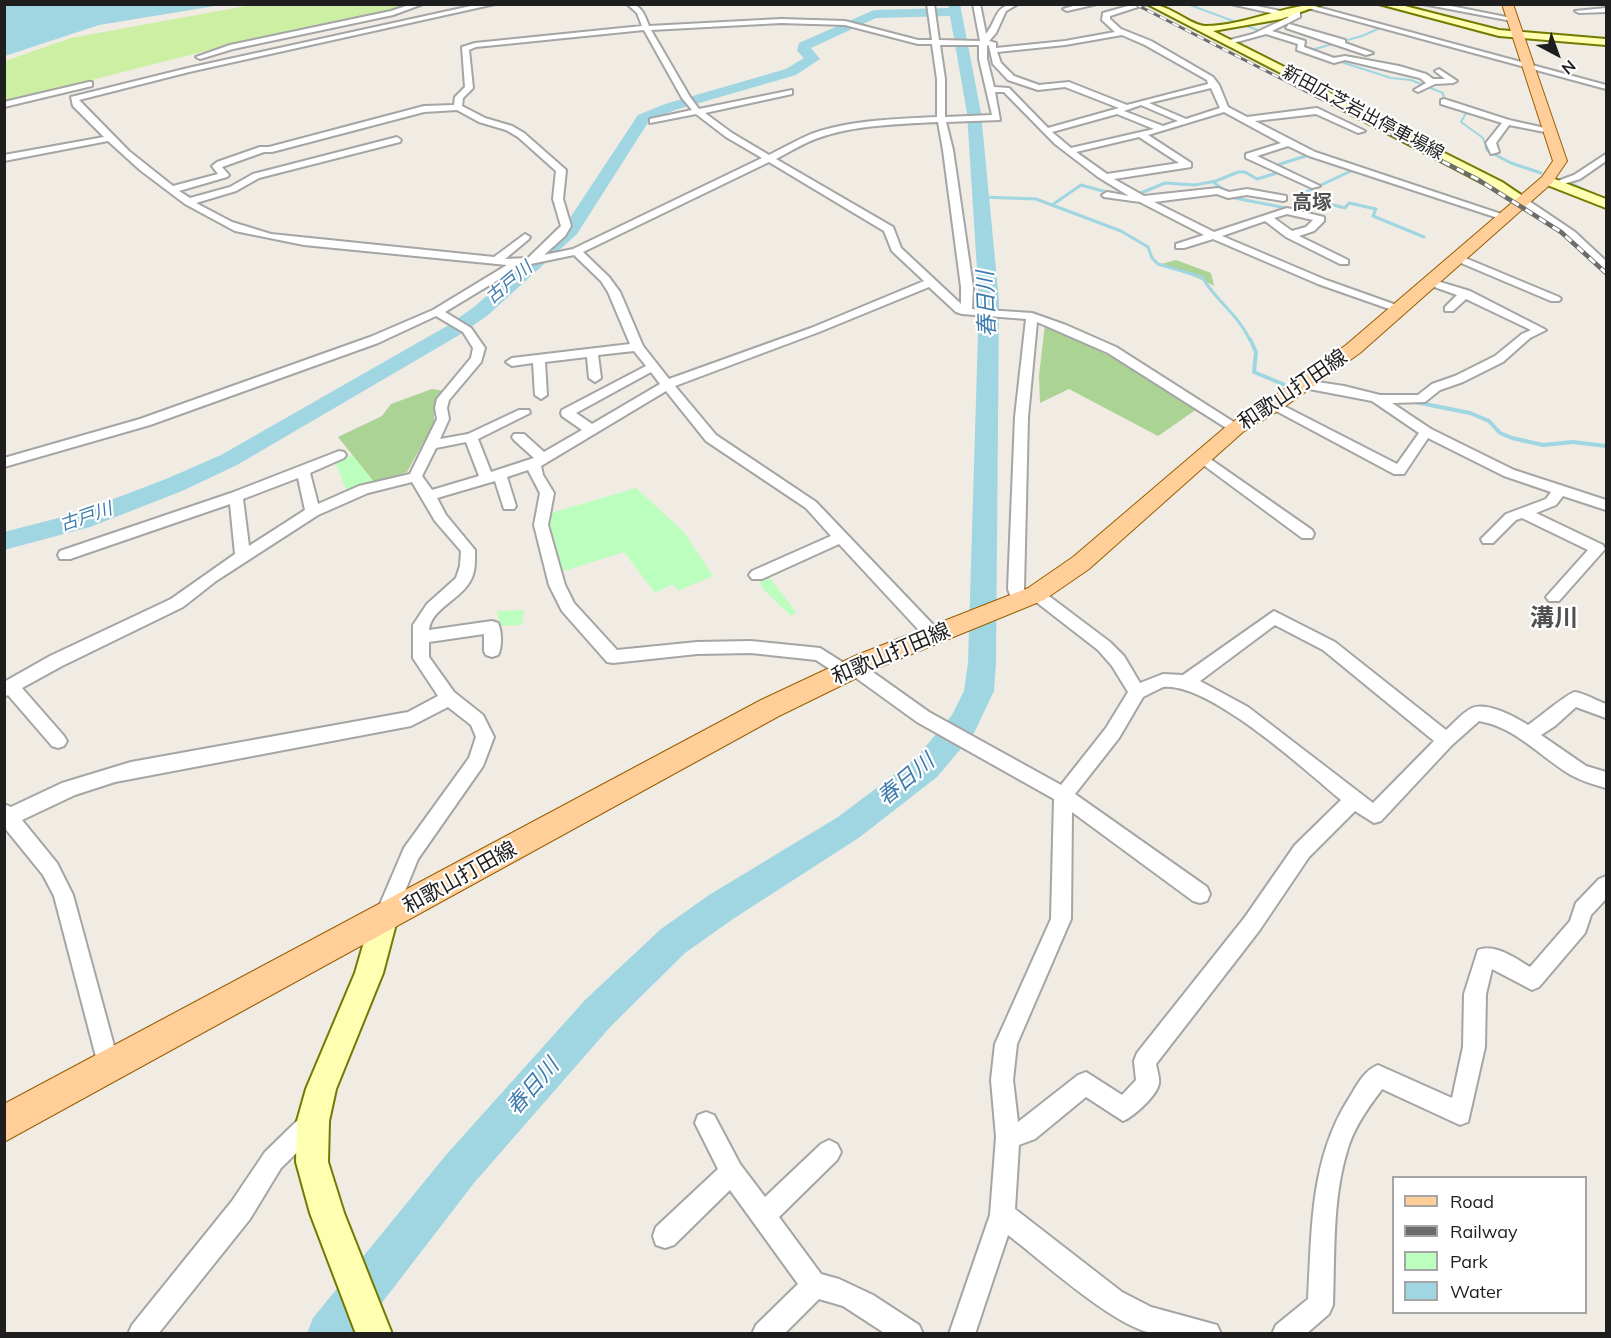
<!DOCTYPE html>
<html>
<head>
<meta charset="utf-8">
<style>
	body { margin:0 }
	#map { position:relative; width:1611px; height:1338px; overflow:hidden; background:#f0ebe3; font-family:Mulish,sans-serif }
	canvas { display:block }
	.frame { position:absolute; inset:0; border:6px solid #1e1e1e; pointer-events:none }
	.legend { position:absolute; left:1392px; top:1176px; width:195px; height:138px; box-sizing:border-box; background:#fff; border:2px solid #a5a5a5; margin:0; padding:8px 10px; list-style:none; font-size:18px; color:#1e1e1e }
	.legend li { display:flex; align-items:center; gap:12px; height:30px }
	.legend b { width:30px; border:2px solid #a5a5a5 }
	.north { position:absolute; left:1527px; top:24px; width:60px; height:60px; -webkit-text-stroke:4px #fff; paint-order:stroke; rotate:139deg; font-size:16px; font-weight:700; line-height:24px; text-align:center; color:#1e1e1e }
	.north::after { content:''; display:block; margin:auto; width:21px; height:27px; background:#1e1e1e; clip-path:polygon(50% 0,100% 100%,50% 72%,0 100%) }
</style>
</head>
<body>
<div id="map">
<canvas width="1611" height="1338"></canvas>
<div class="frame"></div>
<ul class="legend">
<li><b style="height:8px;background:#ffce99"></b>Road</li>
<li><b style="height:8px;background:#6c6c6c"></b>Railway</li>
<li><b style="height:16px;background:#bcfebe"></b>Park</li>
<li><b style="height:16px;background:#9fd6e2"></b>Water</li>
</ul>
<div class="north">N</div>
</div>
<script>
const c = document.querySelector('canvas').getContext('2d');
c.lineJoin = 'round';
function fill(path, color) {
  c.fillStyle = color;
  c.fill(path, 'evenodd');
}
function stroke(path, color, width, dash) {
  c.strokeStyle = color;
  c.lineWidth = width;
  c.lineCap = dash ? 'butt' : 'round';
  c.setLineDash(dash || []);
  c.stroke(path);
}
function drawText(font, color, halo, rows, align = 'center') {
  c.font = font + ' Mulish,"Noto Sans JP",sans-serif';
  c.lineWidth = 4.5;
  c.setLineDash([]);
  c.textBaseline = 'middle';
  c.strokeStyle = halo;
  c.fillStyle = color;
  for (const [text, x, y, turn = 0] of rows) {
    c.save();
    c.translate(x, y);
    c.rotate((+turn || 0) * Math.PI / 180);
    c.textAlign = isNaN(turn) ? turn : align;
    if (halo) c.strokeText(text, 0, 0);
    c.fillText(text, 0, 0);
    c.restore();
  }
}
fill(new Path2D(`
	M 251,5 L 421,5 L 225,46 L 5,102 L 5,61 L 71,38 Z`), '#ccefa4');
fill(new Path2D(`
	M 1176,260 L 1211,273 L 1214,286 C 1197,276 1179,272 1161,264 Z
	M 1045,324 L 1133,368 L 1197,409 L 1158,436 L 1069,389 L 1040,403 L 1039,376 Z
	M 432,389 L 444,391 L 434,409 L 434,423 L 407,472 L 374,482 L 338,437 L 382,416 L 391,404 Z`), '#aad394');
fill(new Path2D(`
	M 352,455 L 374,482 L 347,492 L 335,462 Z
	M 636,488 L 683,531 L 713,576 L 678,591 L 673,584 L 655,593 L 624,552 L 558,573 L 547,526 L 551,513 Z
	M 767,574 L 796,612 L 791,616 L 762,588 L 759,578 Z
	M 524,610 L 522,625 L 499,626 L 497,611 Z`), '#bcfebe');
fill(new Path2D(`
	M 4,5 L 5,4 L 221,5 L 99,25 L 5,56 Z`), '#9fd6e2');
stroke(new Path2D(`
	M 1190,5 L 1263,32
	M 1271,35 L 1303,47
	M 1311,50 L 1362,36 L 1380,28
	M 1335,60 L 1391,78 L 1411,80 L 1443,93 L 1444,99 L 1447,100
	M 1469,108 L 1461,122 L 1483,138 L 1487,148`), '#9fd6e2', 2);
stroke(new Path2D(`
	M 1486,147 L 1488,151 L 1511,163 L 1541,173
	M 1213,182 L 1235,198 L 1291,209 L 1301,204 L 1304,193 L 1353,170
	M 1570,183 L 1606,200
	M 1136,195 L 1165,183 L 1195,185 L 1216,181 L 1238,172 L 1245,172 L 1257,179 L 1277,173 L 1274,166 L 1309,155
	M 981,197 L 1036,199 L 1121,231 L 1148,247 L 1152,258 L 1158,264 L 1202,277 C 1216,301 1237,313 1250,340
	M 1303,197 L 1345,208 L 1349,203 L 1376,209 L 1373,216 L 1424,237
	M 1052,205 L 1081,185 L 1110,193`), '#9fd6e2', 3);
stroke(new Path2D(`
	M 1250,339 L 1256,352 L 1254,372 L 1285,385
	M 1415,402 L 1470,413 L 1489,421 L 1500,433 L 1512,438 L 1543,445 L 1573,442 L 1606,446`), '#9fd6e2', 4);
fill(new Path2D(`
	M 948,4 L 960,4 L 981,113 L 999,301 L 996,663 L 994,691 L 974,733 L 937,777 L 860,837 L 733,919 L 685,953 L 611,1026 L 474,1183 L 358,1334 L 307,1334 L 313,1318 L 446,1155 L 585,1000 L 661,929 L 709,895 L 838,817 L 915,759 L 952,715 L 964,691 L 968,663 L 979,301 L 967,113 L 950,16 L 876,18 L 811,48 L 820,59 L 796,75 L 675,110 L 649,121 L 577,234 L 488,315 L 461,334 L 237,465 L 182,491 L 90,527 L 4,550 L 4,532 L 74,514 L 166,479 L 221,455 L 447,326 L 474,307 L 564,227 L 638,115 L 665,104 L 786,69 L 804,58 L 797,51 L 799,43 L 874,10 L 949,8 Z`), '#9fd6e2');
const street = new Path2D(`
	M 412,4 L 423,4 L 393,15 L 233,49 L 200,59 L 196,57 L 230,45 L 391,11 Z
	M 480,4 L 495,4 L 189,72 L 79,100 L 129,151 L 173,186 L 218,174 L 212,166 L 217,162 L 260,147 L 269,147 L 424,106 L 454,105 L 455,97 L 465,87 L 462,47 L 475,43 L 642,26 L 637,13 L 627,4 C 641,4 644,13 649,26 L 781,19 L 845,21 L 918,40 L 932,40 L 927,4 L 934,4 L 939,40 L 980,41 L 973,4 L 980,4 L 986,34 C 998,19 994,4 1018,4 L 1006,11 L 996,33 L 989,41 L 996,43 L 996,48 L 1065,41 L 1115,32 L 1102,20 L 1103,13 L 1135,4 L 1147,4 L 1110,16 L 1110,19 L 1121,29 L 1151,41 L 1213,77 L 1219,85 L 1228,107 L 1247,117 L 1317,108 L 1365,131 L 1358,133 L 1316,114 L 1255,121 L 1315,152 L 1510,217 L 1501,219 L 1309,156 L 1288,146 L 1257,156 L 1320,186 L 1312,188 L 1246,158 L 1246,154 L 1281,143 L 1224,112 L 1148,135 L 1191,163 L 1191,167 L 1114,179 L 1144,196 L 1218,188 L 1229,192 L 1247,189 L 1286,196 L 1286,200 L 1283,201 L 1247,195 L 1228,198 L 1217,194 L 1154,202 L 1214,232 L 1287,208 L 1324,217 L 1324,221 L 1314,231 L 1299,236 L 1348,260 L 1348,264 L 1340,264 L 1286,237 L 1265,221 L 1222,236 L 1326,280 L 1402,307 L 1404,309 L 1398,312 L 1318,284 L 1213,239 L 1184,248 L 1176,248 L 1176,244 L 1204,235 L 1140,202 L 1104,197 L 1102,195 L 1107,192 L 1129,196 L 1098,177 L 1055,144 L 1004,92 L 995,92 L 1000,120 L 946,122 L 953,150 L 973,287 L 972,309 L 1032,313 L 1066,325 L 1116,347 L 1243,428 L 1241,431 L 1231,431 L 1108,353 L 1037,322 L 1028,417 L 1024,589 L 1027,602 L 1024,606 L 1014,606 L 1008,589 L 1015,417 L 1026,319 L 962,314 L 956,312 L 929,287 L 819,332 L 675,386 L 716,435 L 816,502 L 940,632 L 942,636 L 940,640 L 928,640 L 839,544 L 762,579 L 752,579 L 749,575 L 752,571 L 831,536 L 806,508 L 706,441 L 666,391 L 541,466 L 543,475 L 554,493 L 548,525 L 565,585 L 574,603 L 617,650 L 697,642 L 751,641 L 820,648 L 847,665 L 854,662 L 860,663 L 929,712 L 1061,785 L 1106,728 L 1128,692 L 1112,666 L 1098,650 L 1031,598 L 1028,594 L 1031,590 L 1041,590 L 1110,642 L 1124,656 L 1140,683 L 1163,674 L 1183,675 L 1274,611 L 1335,642 L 1446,730 C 1454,723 1463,712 1472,708 C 1488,702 1515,717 1528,725 C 1536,720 1569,692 1575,692 C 1584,693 1597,701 1606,704 L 1606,718 L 1576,707 L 1555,726 L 1541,735 L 1586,766 L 1606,772 L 1606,788 C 1595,785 1582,781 1571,775 C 1540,757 1516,727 1479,721 L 1452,745 L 1381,821 L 1374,823 L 1355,811 L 1309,857 L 1259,931 L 1156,1064 C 1157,1070 1160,1078 1159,1083 C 1158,1095 1133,1117 1123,1121 L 1086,1097 L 1035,1139 L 1019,1145 L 1015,1209 L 1122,1292 L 1151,1307 L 1217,1325 L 1221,1334 C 1199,1334 1173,1337 1152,1333 C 1113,1326 1041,1260 1008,1235 L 975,1334 L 949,1334 L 990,1215 L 996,1137 L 991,1080 L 995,1044 L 1051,919 L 1054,799 L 917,722 L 852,675 L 845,679 L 816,660 L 751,653 L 697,654 L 613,663 L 607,662 L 562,611 L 549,585 L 534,525 L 540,493 L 528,470 L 507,477 L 516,506 L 514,509 L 504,509 L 495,481 L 437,498 L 446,515 L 475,550 C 475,561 476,573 469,583 C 459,600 431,609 429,630 L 492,621 L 498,623 C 502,631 502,648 498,655 L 492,657 L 486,655 L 484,651 L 484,634 L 429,642 L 429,657 L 454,692 L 483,715 L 494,737 L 483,766 L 418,859 L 392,923 L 385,926 L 378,923 L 375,916 L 404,848 L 469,758 L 476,737 L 471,725 L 448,707 L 411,726 L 115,782 L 75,795 L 22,820 L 57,863 L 73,895 L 120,1068 L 117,1076 L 109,1079 L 101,1076 L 54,896 L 43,875 L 4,827 L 4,804 L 11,807 L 62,783 L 131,762 L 408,712 L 438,696 L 413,658 L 413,625 L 427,604 L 456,578 L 460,566 L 461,551 L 435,521 L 412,482 L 368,493 L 318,515 L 216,581 L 183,607 L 62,666 L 22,688 L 64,736 L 67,741 L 64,746 L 58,748 L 52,746 L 8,695 L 4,697 L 4,682 L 50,656 L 171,599 L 235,554 L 230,504 L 70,559 L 60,559 L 58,555 L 60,551 L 231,493 L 339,451 L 344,452 L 346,455 L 344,458 L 310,473 L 318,504 L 359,486 L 410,474 L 437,419 L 435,408 L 437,399 L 471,358 L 473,348 L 463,332 L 436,316 L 378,343 L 150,425 L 4,467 L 4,458 L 140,419 L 370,337 L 433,310 L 507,265 L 304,245 L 235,231 L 185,204 L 140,170 L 108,141 L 4,161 L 4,155 L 104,137 L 73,106 L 71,97 L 188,68 ZM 781,23 L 845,25 L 918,44 L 932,44 L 937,79 L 937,117 C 896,119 850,120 811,134 C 797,140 783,148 769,155 L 732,133 L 705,113 L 792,94 L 792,90 L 699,109 L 690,97 L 651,30 ZM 644,30 L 682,98 L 692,110 L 650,119 L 650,123 L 696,114 L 726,137 L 762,158 L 573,249 L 544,255 L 565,236 L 571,226 L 563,199 L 566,170 L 524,133 L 512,126 L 485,118 L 462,106 L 463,98 L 473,88 L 469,50 L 476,47 ZM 1122,35 L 1145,45 L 1207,80 L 1208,84 L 1127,105 L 1069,82 L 1039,85 L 1014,76 L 1001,63 L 997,52 L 1065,45 ZM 940,45 L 979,45 L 979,59 L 992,115 L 945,117 L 945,79 ZM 987,45 L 989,46 L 993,64 L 1008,80 L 1038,90 L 1065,87 L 1119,108 L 1048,128 L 1009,88 L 994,87 L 987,59 ZM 1211,88 L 1220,108 L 1186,119 L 1149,103 ZM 1141,105 L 1178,121 L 1163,126 L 1124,111 ZM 457,110 L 479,122 L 506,130 L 518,137 L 556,171 L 553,199 L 561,226 L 528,258 L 505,259 L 529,239 L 530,237 L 525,234 L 494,257 L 271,234 L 232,222 L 196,203 L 236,191 L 259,178 L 400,142 L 401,140 L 397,137 L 253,174 L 230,187 L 190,198 L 179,191 L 227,177 L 229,175 L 222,167 L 264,152 L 272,152 L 424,112 ZM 1117,114 L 1154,129 L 1071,148 L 1052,132 ZM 938,122 L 943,150 L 961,287 L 961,304 L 901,248 L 893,227 L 776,159 C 790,152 803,143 818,138 C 854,125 899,124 938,122 ZM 1139,137 L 1179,163 L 1107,174 L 1076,152 ZM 769,162 L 884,231 L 892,251 L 924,281 L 811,328 L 669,379 L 643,346 L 620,292 L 609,277 L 583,252 ZM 1287,214 L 1313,220 L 1306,227 L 1292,231 L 1274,218 ZM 574,255 L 601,281 L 608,292 L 630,344 L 512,358 L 506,362 L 512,366 L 533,363 L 535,395 L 541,399 L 547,395 L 545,362 L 587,357 L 589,378 L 595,382 L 601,378 L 598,355 L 634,351 L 646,366 L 562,410 L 561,413 L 562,416 L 582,430 L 544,452 L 524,434 L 514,434 L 512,437 L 514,440 L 534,458 L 491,472 L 478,439 L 530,413 L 529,410 L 519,410 L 468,434 L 440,439 L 449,419 L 447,408 L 449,400 L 481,362 L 485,348 L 471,328 L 445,312 L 521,266 ZM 651,372 L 660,384 L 592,424 L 576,413 ZM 466,442 L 479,476 L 432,490 L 422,476 L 436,448 ZM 298,478 L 305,510 L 249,546 L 243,499 ZM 1275,625 L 1323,650 L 1434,741 L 1373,803 L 1248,707 L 1200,681 ZM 1163,687 C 1209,682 1305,770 1341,800 L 1295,845 L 1245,917 L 1137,1053 L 1134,1061 L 1136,1080 L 1122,1095 L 1086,1072 L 1078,1075 L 1018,1122 L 1013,1080 L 1017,1044 L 1071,919 L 1072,812 L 1193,901 L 1200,903 L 1207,901 L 1210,894 L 1207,887 L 1075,794 L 1119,738 L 1143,697 Z
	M 1080,4 L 1097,4 L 1067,11 L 1063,9 Z
	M 1231,4 L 1247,4 L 1290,13 L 1290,16 L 1294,10 L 1300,10 L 1300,17 L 1272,31 L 1305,41 L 1304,47 L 1334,58 L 1345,56 L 1399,66 L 1426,74 L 1433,79 L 1445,79 L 1435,71 L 1439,69 L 1457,81 L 1453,83 L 1435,84 L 1418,92 L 1414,90 L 1426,83 L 1420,78 L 1345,60 L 1334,63 L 1297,50 L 1298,44 L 1266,34 L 1226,45 L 1226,41 L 1253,34 L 1289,17 Z
	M 1423,4 L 1441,4 L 1516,19 L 1512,21 Z
	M 1310,5 L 1606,85 L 1606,89 L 1308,8 Z
	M 1606,8 L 1606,12 L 1579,13 L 1575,11 Z
	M 1289,24 L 1345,40 L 1345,43 L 1373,53 L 1366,55 L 1286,28 Z
	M 89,82 L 92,82 L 92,86 L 4,107 L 4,102 Z
	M 1444,99 L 1509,120 L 1554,130 L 1550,133 L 1509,125 L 1496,143 L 1499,152 L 1491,154 L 1486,143 L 1502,123 L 1441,104 L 1441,100 Z
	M 1606,154 L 1606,161 L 1580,179 L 1557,186 L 1552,183 L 1574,175 Z
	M 1520,199 L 1526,199 L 1575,232 L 1606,261 L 1606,269 L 1602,268 L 1567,236 L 1520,203 Z
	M 1458,255 L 1559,297 L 1561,299 L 1559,301 L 1551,301 L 1454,260 L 1453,258 Z
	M 1430,279 L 1470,291 L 1546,330 L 1530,338 L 1503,362 L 1463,382 L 1440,390 L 1425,402 L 1392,403 L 1431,429 L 1514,470 L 1606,500 L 1606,510 L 1563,496 L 1556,505 L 1536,513 L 1603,545 L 1605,549 L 1559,601 L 1549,601 L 1546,597 L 1588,550 L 1522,518 L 1516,520 L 1493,543 L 1483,543 L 1481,539 L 1506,514 L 1546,499 L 1551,492 L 1504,476 L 1428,438 L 1404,474 L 1394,474 L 1267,406 L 1273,402 L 1278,403 L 1397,464 L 1419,433 L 1372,401 L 1304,388 L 1298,384 L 1304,380 L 1344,386 L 1380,395 L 1418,395 L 1432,384 L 1455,376 L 1495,356 L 1522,334 L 1531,330 L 1466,299 L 1453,311 L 1445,311 L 1445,307 L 1457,295 L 1426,284 L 1426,280 Z
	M 1203,454 L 1312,530 L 1314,534 L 1312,538 L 1302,538 L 1198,461 L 1196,458 Z
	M 1606,876 L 1606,899 L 1591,915 L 1585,933 L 1539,987 L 1532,990 L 1492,969 L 1486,994 L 1485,1047 L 1468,1122 L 1460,1125 L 1382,1089 L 1380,1092 C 1367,1109 1354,1128 1348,1148 C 1332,1198 1335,1253 1333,1305 L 1329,1314 L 1306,1334 L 1272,1334 L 1276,1325 L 1308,1299 C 1312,1227 1310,1157 1351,1095 C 1358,1083 1365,1070 1378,1065 L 1452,1098 L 1463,1047 L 1464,994 L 1478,950 C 1495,943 1515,958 1530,967 L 1570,921 L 1576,903 L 1599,879 Z
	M 312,1111 L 320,1114 L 323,1122 L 320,1130 L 281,1168 L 250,1219 L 158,1334 L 128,1334 L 132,1325 L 232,1201 L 265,1152 L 304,1114 Z
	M 706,1112 L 714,1115 L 740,1164 L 765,1197 L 821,1144 L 829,1140 L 837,1144 L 841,1152 L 837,1160 L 779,1217 L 821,1274 L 839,1279 L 873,1295 L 919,1325 L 923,1334 L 886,1334 L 843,1306 L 819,1299 L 784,1334 L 752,1334 L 756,1325 L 798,1284 L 730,1190 L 674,1245 L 665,1248 L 656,1245 L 653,1236 L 656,1227 L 718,1169 L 695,1123 L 698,1115 Z`);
const secondary = new Path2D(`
	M 1147,4 C 1171,4 1190,26 1206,26 C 1244,26 1286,4 1323,4 L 1281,19 L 1213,31 L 1314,82 L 1347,104 L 1502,182 L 1530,201 L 1523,205 L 1518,204 L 1492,188 L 1339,108 L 1306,86 Z
	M 1379,4 L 1397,4 L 1499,30 L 1606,39 L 1606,45 L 1499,36 Z
	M 1547,176 L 1606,199 L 1606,208 L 1542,183 L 1541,180 Z
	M 383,907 L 393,911 L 397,920 L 383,973 L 336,1089 L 329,1121 L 328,1162 L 344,1213 L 392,1334 L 356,1334 L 310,1213 L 296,1162 L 297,1121 L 306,1089 L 355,973 L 373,911 Z`);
const primary = new Path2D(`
	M 1502,4 L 1513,4 L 1567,161 L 1552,183 L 1360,353 L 1280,410 L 1243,432 L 1089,569 L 1044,600 L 875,669 L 779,716 L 4,1142 L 4,1104 L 761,700 L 857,655 L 1028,588 L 1073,557 L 1229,424 L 1266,402 L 1346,345 L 1542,177 L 1553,161 Z`);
stroke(street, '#a5a5a5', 4);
stroke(secondary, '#737a00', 4);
stroke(primary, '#985f00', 2);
fill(street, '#fff');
fill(secondary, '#ffffb2');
fill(primary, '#ffce99');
const railFar1 = new Path2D(`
	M 1135,4 L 1417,148`);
const rail = new Path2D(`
	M 1414,147 L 1477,179 L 1561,232 L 1606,273`);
stroke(railFar1, '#6c6c6c', 3);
stroke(rail, '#6c6c6c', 4.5);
stroke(railFar1, '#fff', 2, [7]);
stroke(rail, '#fff', 3, [8]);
drawText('18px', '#1e1e1e', '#fff', [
	["新田広芝岩出停車場線",1363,113,28]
]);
drawText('italic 18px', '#407bae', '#fff', [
	["古戸川",509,283,-40],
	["古戸川",86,517,-19]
]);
drawText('bold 20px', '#515151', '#fff', [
	["高塚",1312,203]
]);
drawText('21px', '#1e1e1e', '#fff', [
	["和歌山打田線",1293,390,-34],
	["和歌山打田線",891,654,-23],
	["和歌山打田線",460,878,-29]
]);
drawText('italic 22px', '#407bae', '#fff', [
	["春日川",987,304,-92],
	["春日川",906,780,-40],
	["春日川",533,1087,-49]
]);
drawText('bold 24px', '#515151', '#fff', [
	["溝川",1554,619]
]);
</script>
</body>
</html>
